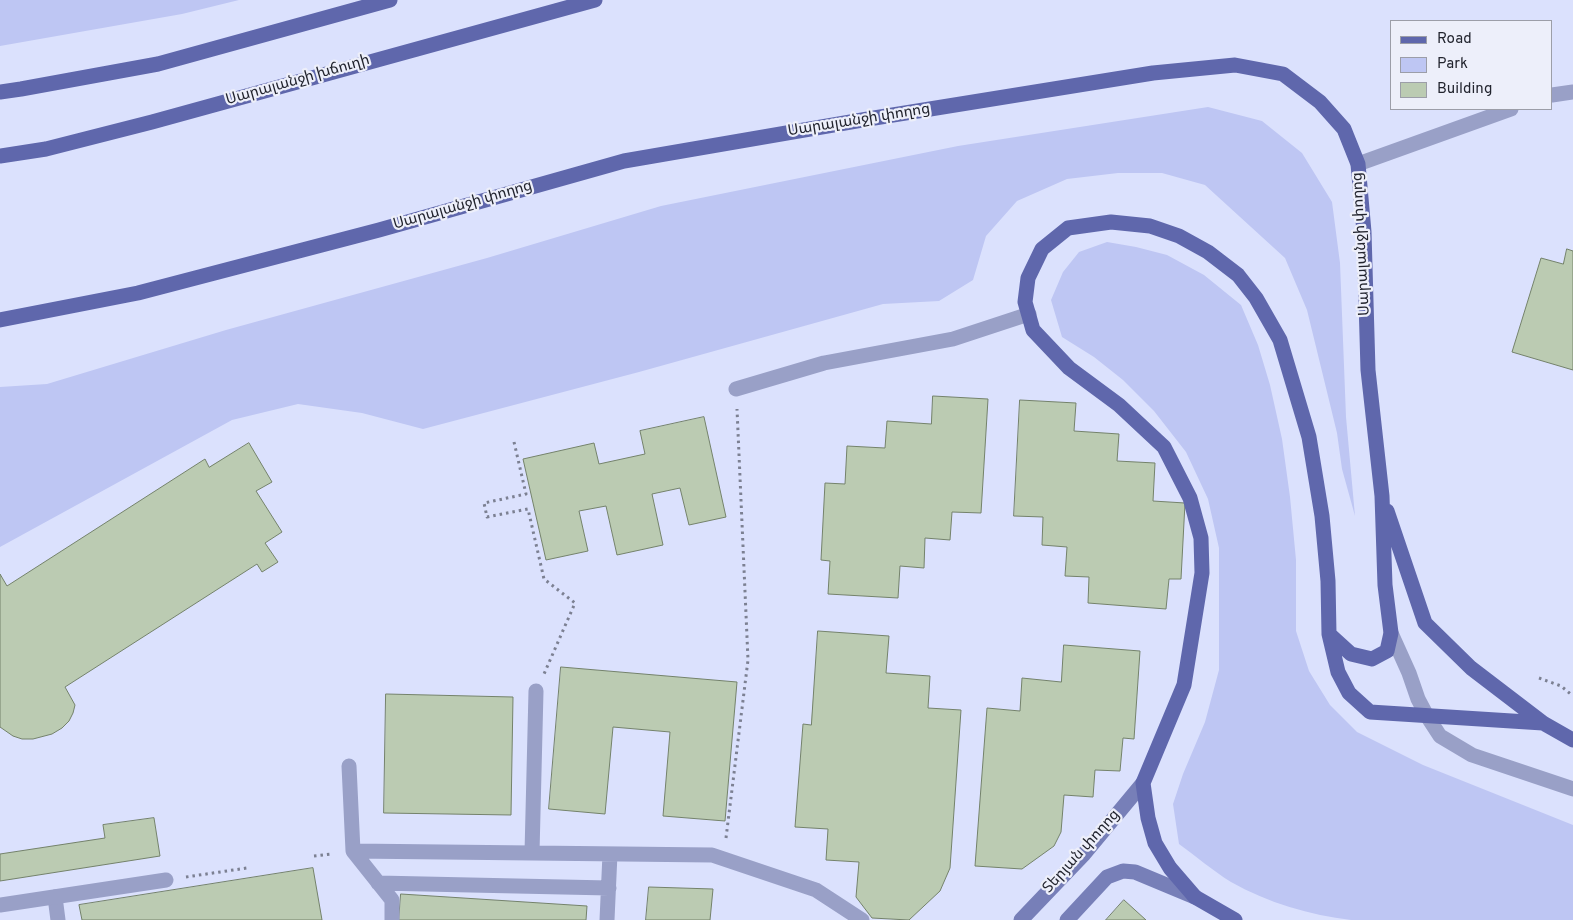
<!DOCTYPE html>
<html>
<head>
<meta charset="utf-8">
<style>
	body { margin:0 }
	#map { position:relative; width:1573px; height:920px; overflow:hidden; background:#dbe1fd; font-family:Overpass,sans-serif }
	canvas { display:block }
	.legend { position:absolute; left:1390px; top:20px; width:162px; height:90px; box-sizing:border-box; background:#edeffa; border:1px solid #9c9ea8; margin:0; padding:6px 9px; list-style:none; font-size:15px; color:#22242e }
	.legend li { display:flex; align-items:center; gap:10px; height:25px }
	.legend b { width:25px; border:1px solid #9c9ea8 }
</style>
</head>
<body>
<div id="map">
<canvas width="1573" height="920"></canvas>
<ul class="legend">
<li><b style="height:6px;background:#5f67ac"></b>Road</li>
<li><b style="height:14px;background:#bec6f3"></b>Park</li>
<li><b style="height:14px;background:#bbcbb2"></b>Building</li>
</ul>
</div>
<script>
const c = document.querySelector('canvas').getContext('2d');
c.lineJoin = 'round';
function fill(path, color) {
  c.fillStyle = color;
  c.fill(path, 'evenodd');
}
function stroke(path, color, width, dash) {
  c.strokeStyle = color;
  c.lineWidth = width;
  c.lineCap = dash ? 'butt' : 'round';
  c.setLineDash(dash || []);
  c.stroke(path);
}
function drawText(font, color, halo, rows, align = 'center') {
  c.font = font + ' Overpass,"Noto Sans Armenian",sans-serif';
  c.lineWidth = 4.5;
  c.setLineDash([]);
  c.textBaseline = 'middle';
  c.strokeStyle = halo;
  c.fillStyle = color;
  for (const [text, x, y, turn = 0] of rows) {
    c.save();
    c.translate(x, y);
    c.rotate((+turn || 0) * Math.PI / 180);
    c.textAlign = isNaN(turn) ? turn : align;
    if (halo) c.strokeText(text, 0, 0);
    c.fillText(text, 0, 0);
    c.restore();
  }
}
fill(new Path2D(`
	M 0,0 L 239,0 L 182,14 L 0,46 Z
	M 1208,107 L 1262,121 L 1302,153 L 1332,202 L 1340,263 L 1346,417 L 1355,516 L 1342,469 L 1337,433 L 1328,396 L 1307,310 L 1285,258 L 1205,185 L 1162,173 L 1118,173 L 1067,179 L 1017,201 L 986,236 L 973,280 L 939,301 L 883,304 L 639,372 L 423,429 L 362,413 L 298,404 L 232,420 L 0,547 L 0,387 L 47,384 L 226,330 L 487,258 L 661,206 L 958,146 Z
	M 1107,242 L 1136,247 L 1167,255 L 1204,275 L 1241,305 L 1258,345 L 1270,385 L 1282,439 L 1290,497 L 1296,560 L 1296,631 L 1309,671 L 1330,705 L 1357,732 L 1423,765 L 1573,825 L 1573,920 L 1351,920 C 1310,915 1268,903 1231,882 C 1213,871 1196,856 1179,844 L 1173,804 L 1183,774 L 1205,722 L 1219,670 L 1219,548 L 1208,499 L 1186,452 L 1154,411 L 1123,380 L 1094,357 L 1062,337 L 1051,300 L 1063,272 L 1079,252 Z`), '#bec6f3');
const building = new Path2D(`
	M 1567,249 L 1573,251 L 1573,370 L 1512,352 L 1541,258 L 1563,264 Z
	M 933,396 L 988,399 L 981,513 L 952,512 L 950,540 L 925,538 L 924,568 L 900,566 L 898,598 L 828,594 L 830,561 L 821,560 L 825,483 L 845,484 L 847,446 L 885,448 L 887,421 L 931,424 Z
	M 1020,400 L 1076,403 L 1074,431 L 1119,434 L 1117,461 L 1155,463 L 1153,501 L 1185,503 L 1181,579 L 1169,579 L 1166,609 L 1088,603 L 1089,577 L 1065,576 L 1067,547 L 1042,545 L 1043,517 L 1014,516 Z
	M 704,417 L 726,517 L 689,525 L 680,488 L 652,494 L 663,545 L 617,555 L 606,506 L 579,511 L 588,551 L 546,560 L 523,459 L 594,443 L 599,464 L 645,454 L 640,431 Z
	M 249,443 L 272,482 L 256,491 L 282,532 L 265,543 L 278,562 L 262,572 L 257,564 L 65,687 L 75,705 L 73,713 L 69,721 L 62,728 L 52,734 L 33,739 L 22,739 L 13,736 L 0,727 L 0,574 L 7,586 L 205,459 L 209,467 Z
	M 818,631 L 889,636 L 886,673 L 930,676 L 928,708 L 961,710 L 950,868 L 940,891 L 909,920 L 872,918 L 856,897 L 859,862 L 826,860 L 828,829 L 795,827 L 803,724 L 811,725 Z
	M 1064,645 L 1140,651 L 1134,739 L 1123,738 L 1120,771 L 1095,770 L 1093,797 L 1064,795 L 1061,832 L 1054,846 L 1022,869 L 975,866 L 987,708 L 1020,711 L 1022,678 L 1061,682 Z
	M 561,667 L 737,682 L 725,821 L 663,816 L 670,732 L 613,727 L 605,814 L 549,809 Z
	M 386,694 L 513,697 L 511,815 L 384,813 Z
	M 154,818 L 160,856 L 0,881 L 0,854 L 105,838 L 103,825 Z
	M 313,868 L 322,920 L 82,920 L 79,905 Z
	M 649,887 L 713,889 L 710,920 L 646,920 Z
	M 401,894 L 587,906 L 586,920 L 399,920 Z
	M 1124,900 L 1146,920 L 1106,920 Z`);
fill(building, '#bbcbb2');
stroke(building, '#74826b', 1);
stroke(new Path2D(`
	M 514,442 L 526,494 L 484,503 L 487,517 L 528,509 L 544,579 L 575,603 L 544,674
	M 1539,678 L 1561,686 L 1573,696
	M 726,838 L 748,660 L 737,409
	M 314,856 L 332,854
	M 186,877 L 247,868`), '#7c8092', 3, [2.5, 4]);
stroke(new Path2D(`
	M 1552,95 L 1573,92
	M 1358,164 L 1511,109
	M 1391,633 L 1409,673 L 1418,699 L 1427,716 L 1440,736 L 1472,755 L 1573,789
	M 349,766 L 353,851 L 712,855 L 816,890 L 862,920
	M 353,851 L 392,900 L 392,920
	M 532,853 L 536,691
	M 378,883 L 609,888
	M 55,897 L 58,920
	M 607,920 L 610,854`), '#99a0c7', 15);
stroke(new Path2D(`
	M 736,389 L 824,363 L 953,339 L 1029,314
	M 0,905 L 166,880`), '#99a0c7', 15);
stroke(new Path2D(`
	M 1021,920 L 1084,854 L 1143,783
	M 1067,920 L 1107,877 L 1123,871 L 1135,872 L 1195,897`), '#777fb8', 15);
stroke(new Path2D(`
	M 0,92 L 21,89 L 158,64 L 390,0
	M 0,156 L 46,149 L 152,122 L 595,0
	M 0,320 L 138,293 L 379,230 L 624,161 L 868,119 L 1153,73 L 1235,65 L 1283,74 L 1320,102 L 1344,129 L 1358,164 L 1364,232 L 1368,370 L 1382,496 L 1385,585 L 1391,633 L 1387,651 L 1372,659 L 1351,654 L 1329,634
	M 1387,511 L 1425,623 L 1471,668 L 1543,723 L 1573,740
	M 1235,920 L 1195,897 L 1170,868 L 1155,843 L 1148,818 L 1143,783 L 1184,685 L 1202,573 L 1201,538 L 1190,498 L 1164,447 L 1119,405 L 1069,368 L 1033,330 L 1025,302 L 1028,278 L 1042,249 L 1068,228 L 1111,222 L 1150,226 L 1179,236 L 1208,252 L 1238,275 L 1256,298 L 1280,340 L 1309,437 L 1322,516 L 1328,581 L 1329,634 L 1338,672 L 1349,693 L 1370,712 L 1543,723`), '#5f67ac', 15);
drawText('15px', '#22242e', '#edeffa', [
	["Սարալանջի խճուղի",298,81,-16],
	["Սարալանջի փողոց",859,121,-9],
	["Սարալանջի փողոց",463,206,-16],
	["Սարալանջի փողոց",1362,244,-93],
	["Տերյան փողոց",1082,852,-48]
]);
</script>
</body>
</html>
